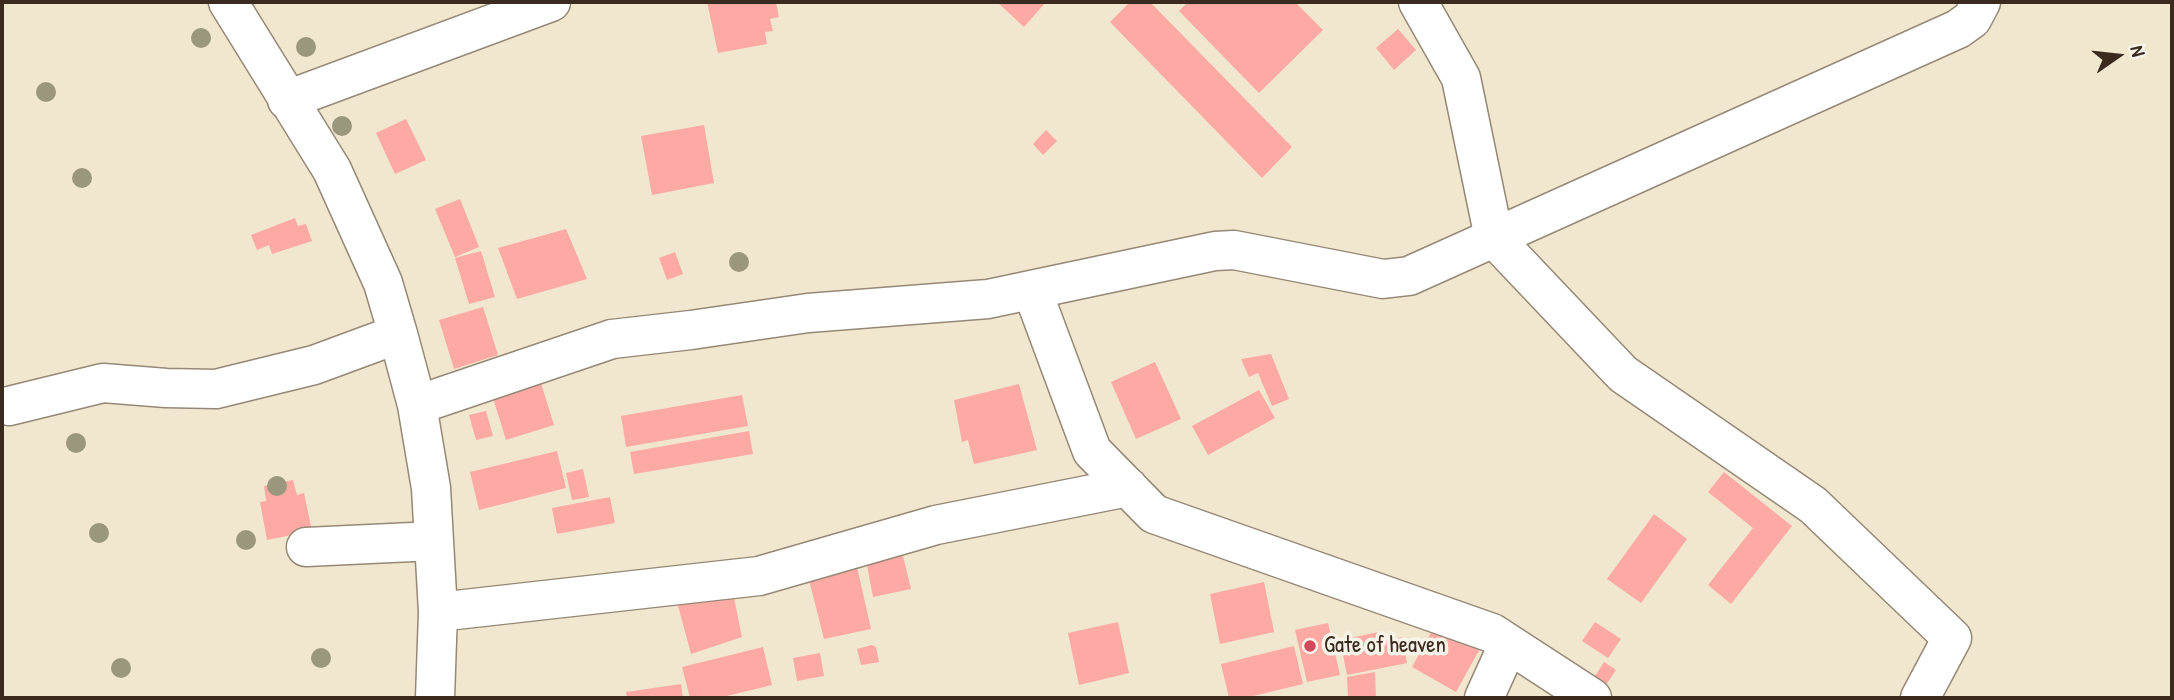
<!DOCTYPE html>
<html>
<head>
<meta charset="utf-8">
<style>
	body { margin:0 }
	#map { position:relative; width:2174px; height:700px; overflow:hidden; background:#f0e7ce; font-family:"Patrick Hand",sans-serif }
	canvas { display:block }
	.frame { position:absolute; inset:0; border:4px solid #3b2a1e; pointer-events:none }
	.north { position:absolute; left:2083px; top:21px; width:70px; height:70px; -webkit-text-stroke:5px #f7f3e8; paint-order:stroke; rotate:76deg; font-size:19px; font-weight:700; line-height:28px; text-align:center; color:#3b2a1e }
	.north::after { content:''; display:block; margin:auto; width:24px; height:32px; background:#3b2a1e; clip-path:polygon(50% 0,100% 100%,50% 72%,0 100%) }
</style>
</head>
<body>
<div id="map">
<canvas width="2174" height="700"></canvas>
<div class="frame"></div>
<div class="north">N</div>
</div>
<script>
const c = document.querySelector('canvas').getContext('2d');
c.lineJoin = 'round';
function fill(path, color) {
  c.fillStyle = color;
  c.fill(path, 'evenodd');
}
function stroke(path, color, width, dash) {
  c.strokeStyle = color;
  c.lineWidth = width;
  c.lineCap = dash ? 'butt' : 'round';
  c.setLineDash(dash || []);
  c.stroke(path);
}
function drawText(font, color, halo, rows, align = 'center') {
  c.font = font + ' "Patrick Hand",sans-serif';
  c.lineWidth = 7;
  c.setLineDash([]);
  c.textBaseline = 'middle';
  c.strokeStyle = halo;
  c.fillStyle = color;
  for (const [text, x, y, turn = 0] of rows) {
    c.save();
    c.translate(x, y);
    c.rotate((+turn || 0) * Math.PI / 180);
    c.textAlign = isNaN(turn) ? turn : align;
    if (halo) c.strokeText(text, 0, 0);
    c.fillText(text, 0, 0);
    c.restore();
  }
}
fill(new Path2D(`
	M 707,2 L 776,2 L 779,17 L 770,19 L 773,31 L 765,32 L 767,44 L 718,53 Z
	M 997,2 L 1046,2 L 1024,27 Z
	M 1130,2 L 1150,2 L 1292,147 L 1262,178 L 1110,22 Z
	M 1188,2 L 1295,2 L 1323,30 L 1259,93 L 1179,11 Z
	M 1398,29 L 1416,50 L 1394,70 L 1376,48 Z
	M 406,119 L 426,160 L 395,174 L 376,133 Z
	M 704,125 L 714,183 L 652,195 L 641,136 Z
	M 1046,130 L 1057,141 L 1043,155 L 1033,144 Z
	M 460,199 L 479,247 L 455,257 L 435,209 Z
	M 295,218 L 298,226 L 306,224 L 312,241 L 272,254 L 269,245 L 257,250 L 251,235 Z
	M 566,229 L 587,279 L 517,299 L 498,248 Z
	M 481,251 L 495,297 L 469,304 L 455,258 Z
	M 675,252 L 683,274 L 667,280 L 659,258 Z
	M 483,307 L 498,355 L 454,369 L 439,320 Z
	M 1271,354 L 1289,399 L 1272,406 L 1258,373 L 1249,377 L 1241,359 Z
	M 1155,362 L 1181,419 L 1136,439 L 1111,382 Z
	M 541,383 L 554,425 L 506,440 L 493,398 Z
	M 1019,384 L 1037,450 L 974,464 L 968,440 L 962,442 L 954,400 Z
	M 1259,390 L 1275,418 L 1208,455 L 1192,426 Z
	M 742,395 L 748,426 L 626,447 L 621,416 Z
	M 486,411 L 493,436 L 476,440 L 469,415 Z
	M 749,431 L 753,454 L 634,474 L 630,452 Z
	M 557,451 L 566,488 L 479,510 L 470,472 Z
	M 583,469 L 589,497 L 572,500 L 566,473 Z
	M 1724,472 L 1792,526 L 1731,604 L 1708,585 L 1753,528 L 1708,492 Z
	M 293,480 L 297,495 L 304,493 L 312,531 L 267,540 L 260,502 L 266,501 L 264,486 Z
	M 610,497 L 615,523 L 557,534 L 552,508 Z
	M 1654,514 L 1687,539 L 1641,603 L 1607,579 Z
	M 901,548 L 911,589 L 873,597 L 865,555 Z
	M 855,558 L 871,629 L 824,639 L 807,572 Z
	M 1264,582 L 1274,632 L 1220,644 L 1210,594 Z
	M 733,593 L 742,637 L 691,654 L 677,602 Z
	M 1438,620 L 1482,645 L 1456,692 L 1412,667 Z
	M 1118,622 L 1129,673 L 1079,685 L 1068,633 Z
	M 1595,622 L 1621,639 L 1608,658 L 1582,641 Z
	M 1328,623 L 1340,675 L 1307,682 L 1295,630 Z
	M 1379,632 L 1381,642 L 1402,637 L 1407,663 L 1347,675 L 1340,640 Z
	M 872,645 L 876,647 L 879,662 L 861,665 L 857,649 Z
	M 1294,646 L 1303,684 L 1245,698 L 1229,698 L 1221,664 Z
	M 763,647 L 772,685 L 727,696 L 727,698 L 690,698 L 682,667 Z
	M 820,653 L 824,676 L 797,681 L 793,658 Z
	M 1604,662 L 1616,670 L 1597,698 L 1586,690 Z
	M 1375,672 L 1376,698 L 1348,698 L 1347,677 Z
	M 681,684 L 683,698 L 627,698 L 626,692 Z`), '#fda9a4');
const minor = new Path2D(`
	M 228,2 L 332,170 L 383,283 L 398,334 L 417,405 L 431,488 L 438,612 L 435,698
	M 1418,2 L 1461,78 L 1494,238 L 1623,374 L 1813,505 L 1952,638 L 1920,698
	M 287,100 L 551,2
	M 1032,290 L 1092,451 L 1154,514 L 1492,633 L 1592,698
	M 417,405 L 612,339 L 691,330 L 808,313 L 988,299 L 1215,251 L 1234,250 L 1383,279 L 1409,276 L 1958,29 L 1972,19 L 1981,2
	M 9,406 L 103,383 L 166,388 L 216,389 L 314,365 L 398,334
	M 306,547 L 434,541
	M 438,612 L 759,576 L 936,525 L 1128,487
	M 1484,698 L 1508,645`);
stroke(minor, '#968876', 41);
stroke(minor, '#fff', 38);
c.fillStyle = '#9b977d';
for (const [x, y] of [
	[201,38],
	[306,47],
	[46,92],
	[342,126],
	[82,178],
	[739,262],
	[76,443],
	[277,486],
	[99,533],
	[246,540],
	[321,658],
	[121,668]
]) {
  c.beginPath();
  c.arc(x, y, 10, 0, 2 * Math.PI);
  c.fill();
}
for (const [x, y, r, color] of [
	[1310,646,7,"#d1495b"]
]) {
  const dot = new Path2D();
  dot.arc(x, y, r, 0, 2 * Math.PI);
  c.fillStyle = color;
  c.fill(dot);
  stroke(dot, '#f7f3e8', 2.5);
}
drawText('23px', '#3b2a1e', '#f7f3e8', [
	["Gate of heaven",1324,646]
], 'left');
</script>
</body>
</html>
